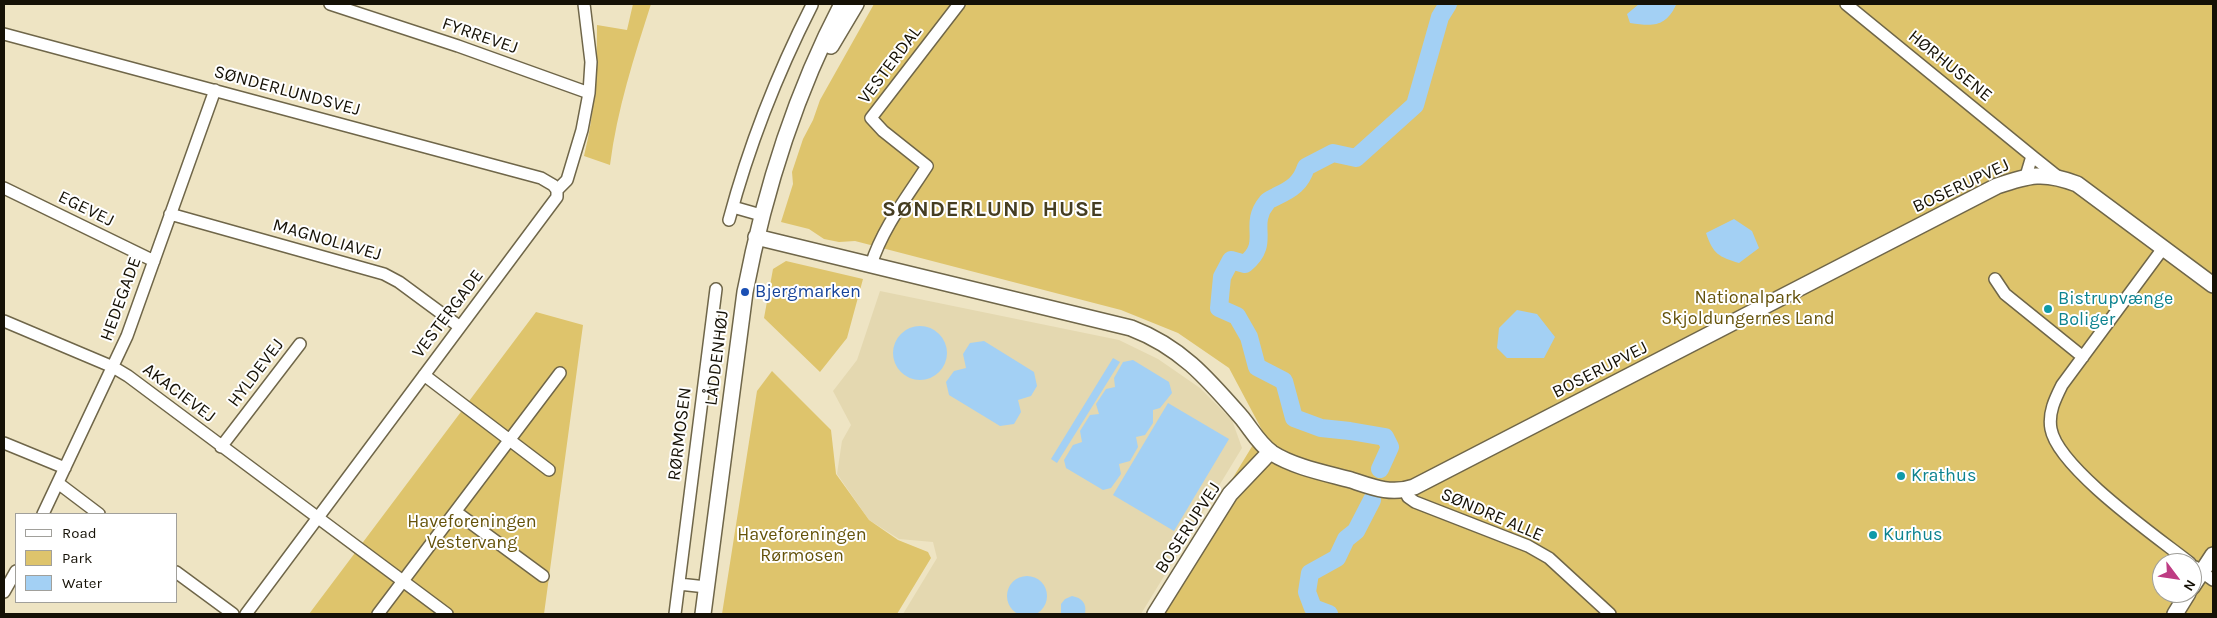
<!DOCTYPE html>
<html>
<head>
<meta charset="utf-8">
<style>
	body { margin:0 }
	#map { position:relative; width:2217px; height:618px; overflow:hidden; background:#eee4c3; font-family:Karla,sans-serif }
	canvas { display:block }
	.frame { position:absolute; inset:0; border:5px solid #151106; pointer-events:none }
	.legend { position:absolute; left:15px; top:513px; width:162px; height:90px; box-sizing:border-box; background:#fff; border:1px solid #a1a09b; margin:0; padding:6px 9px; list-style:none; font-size:15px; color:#151106 }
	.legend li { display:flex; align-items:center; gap:10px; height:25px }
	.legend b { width:25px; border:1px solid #a1a09b }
	.north { position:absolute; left:2152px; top:553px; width:50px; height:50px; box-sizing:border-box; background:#fff; border:1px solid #a1a09b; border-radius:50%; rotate:121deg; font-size:14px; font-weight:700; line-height:20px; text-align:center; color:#151106 }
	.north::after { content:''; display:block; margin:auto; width:18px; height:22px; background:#be3c83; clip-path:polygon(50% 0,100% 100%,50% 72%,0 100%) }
</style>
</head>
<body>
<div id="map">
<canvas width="2217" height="618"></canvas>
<div class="frame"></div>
<ul class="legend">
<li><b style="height:6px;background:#fff"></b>Road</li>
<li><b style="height:14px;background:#dec46c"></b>Park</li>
<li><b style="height:14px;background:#a3d0f4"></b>Water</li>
</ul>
<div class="north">N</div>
</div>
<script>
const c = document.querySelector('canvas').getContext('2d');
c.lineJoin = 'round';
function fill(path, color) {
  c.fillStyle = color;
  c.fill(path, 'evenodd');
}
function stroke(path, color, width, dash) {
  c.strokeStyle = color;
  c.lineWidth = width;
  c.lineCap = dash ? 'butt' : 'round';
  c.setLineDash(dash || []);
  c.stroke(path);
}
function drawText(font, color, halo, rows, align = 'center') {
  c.font = font + ' Karla,sans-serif';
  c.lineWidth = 4;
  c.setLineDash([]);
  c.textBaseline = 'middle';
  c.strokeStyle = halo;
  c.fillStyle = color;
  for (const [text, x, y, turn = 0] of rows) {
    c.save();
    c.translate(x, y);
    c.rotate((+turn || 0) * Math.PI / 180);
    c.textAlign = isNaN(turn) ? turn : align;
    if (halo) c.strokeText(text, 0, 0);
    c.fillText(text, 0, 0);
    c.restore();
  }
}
fill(new Path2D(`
	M 880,291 L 1119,340 L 1158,359 L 1200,388 L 1232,420 L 1242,448 L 1141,614 L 903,614 L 937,558 L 933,542 L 899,539 L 869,520 L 837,474 L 842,441 L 851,425 L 833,391 L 857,360 Z`), '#e4d8b0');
fill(new Path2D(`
	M 633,4 L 651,4 C 634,57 617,110 610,165 L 584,156 C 595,113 597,69 597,25 L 627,30 Z
	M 874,4 L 2213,4 L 2213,614 L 1150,614 L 1262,430 L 1229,368 L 1178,333 L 1121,310 L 855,241 L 839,242 L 824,239 L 809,229 L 781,222 L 793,184 L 792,172 L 803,139 L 813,120 L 820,100 ZM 2162,563 L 2192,563 L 2192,593 L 2162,593 Z
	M 786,261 L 863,279 L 847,338 L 820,372 L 764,318 L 773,269 Z
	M 536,312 L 583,325 L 544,614 L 309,614 Z
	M 772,371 L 831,430 L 836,474 L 869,520 L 898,540 L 928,552 L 931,558 L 897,614 L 722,614 L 757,391 Z`), '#dec46c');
fill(new Path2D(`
	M 1639,4 L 1676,4 L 1676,5 C 1665,28 1652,26 1630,23 L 1627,14 Z
	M 1734,219 L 1752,231 L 1759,248 L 1739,263 C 1719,257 1713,254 1706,233 Z
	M 1517,310 L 1537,314 L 1555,337 L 1544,358 L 1507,358 L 1497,348 L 1499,328 Z
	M893 353a27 27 0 1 1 54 0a27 27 0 1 1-54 0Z
	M 984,341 L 1034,372 L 1037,386 L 1031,396 L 1018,400 L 1021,412 L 1014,424 L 1000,426 L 949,395 L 946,382 L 954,371 L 966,368 L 963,354 L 970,343 Z
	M 1113,358 L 1120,362 L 1057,463 L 1051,459 Z
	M 1133,360 L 1169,382 L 1172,393 L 1160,408 L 1153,410 L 1153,423 L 1145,435 L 1136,437 L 1138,447 L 1130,461 L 1119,464 L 1121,474 L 1111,488 L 1103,490 L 1066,468 L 1064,460 L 1073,445 L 1082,442 L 1080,431 L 1090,415 L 1099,414 L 1096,404 L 1106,389 L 1115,387 L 1114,378 L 1123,362 Z
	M 1168,403 L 1229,439 L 1174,531 L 1113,495 Z
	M1007 596a20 20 0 1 1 40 0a20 20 0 1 1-40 0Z
	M 1072,596 C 1082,598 1087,603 1085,614 L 1061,614 L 1061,604 L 1065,599 Z`), '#a3d0f4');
stroke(new Path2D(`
	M 1380,469 L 1390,447 L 1385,437 L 1350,431 L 1321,428 L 1294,418 L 1284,381 L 1257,367 L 1249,337 L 1237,316 L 1219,308 L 1222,277 L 1231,260 L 1245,264 C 1272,242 1247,226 1267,202 C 1269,199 1274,198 1277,196 C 1292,189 1301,183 1306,167 L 1333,153 L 1356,158 L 1415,105 L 1440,17 L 1448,4
	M 1329,614 L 1313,608 L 1307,592 L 1310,573 L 1337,558 L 1346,539 L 1356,531 L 1372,500`), '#a3d0f4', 18);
const street = new Path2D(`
	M 330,4 L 458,46 L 589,93
	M 1846,4 L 2032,156 L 2026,176
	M 4,34 L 541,178 L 553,185 L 557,190
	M 2032,156 L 2057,176
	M 4,188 L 154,261
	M 733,207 L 761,215
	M 170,214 L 384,274 L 399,282 L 460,327
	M 729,220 C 749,145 777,74 812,5
	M 2164,247 L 2062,385 C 2055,399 2048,413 2051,429 C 2058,468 2157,537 2190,563
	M 871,265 C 882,229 907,197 927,166 L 883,131 L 871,118 L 959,4
	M 1995,279 L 2005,294 L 2083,357
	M 4,321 L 113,367 L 128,376 L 447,614
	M 424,375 L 549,470
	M 4,443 L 65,468
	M 221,447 L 300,344
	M 58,483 L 99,514
	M 1405,491 L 1408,497 L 1415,502 L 1528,546 L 1549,558 L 1610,614
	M 456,512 L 543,576
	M 43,514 L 127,336 L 215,90
	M 2195,567 L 2213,580
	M 176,572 L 233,614
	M 679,584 L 706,587
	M 4,592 L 16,571
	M 246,614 L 548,209 L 557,197 L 557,190 L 567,180 L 582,130 L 589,93 L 591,62 L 584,4
	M 378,614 L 560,373
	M 675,614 L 716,289`);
const secondary = new Path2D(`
	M 831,46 L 856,4
	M 756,237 L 1131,328 C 1181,347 1208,379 1242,418 C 1251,429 1259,444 1272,453 C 1294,467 1325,473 1351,480 C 1372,487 1391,495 1414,487 L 1997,186 C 2029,175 2044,171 2077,184 L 2213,285
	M 2192,587 L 2213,555
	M 703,614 L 745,292 C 764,193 795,94 842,4
	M 1155,614 L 1230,494 L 1270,452
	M 2175,614 L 2188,593`);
stroke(street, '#6f6649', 14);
stroke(secondary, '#6f6649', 18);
stroke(street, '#fff', 11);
stroke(secondary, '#fff', 15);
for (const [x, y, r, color] of [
	[745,292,5,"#1a4fb4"],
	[2048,309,5,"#0f9aa8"],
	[1901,476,5,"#0f9aa8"],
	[1873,535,5,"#0f9aa8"]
]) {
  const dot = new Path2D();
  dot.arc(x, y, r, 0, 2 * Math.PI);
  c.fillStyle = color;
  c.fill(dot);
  stroke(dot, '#fff', 2);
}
drawText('18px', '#151106', '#fff', [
	["FYRREVEJ",480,36,19],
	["VESTERDAL",890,65,-53],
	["HØRHUSENE",1950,66,39],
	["SØNDERLUNDSVEJ",287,91,15],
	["BOSERUPVEJ",1961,186,-25],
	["EGEVEJ",86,209,26],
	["MAGNOLIAVEJ",327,240,16],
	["HEDEGADE",121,299,-70],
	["VESTERGADE",448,314,-53],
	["LÅDDENHØJ",717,358,-83],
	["BOSERUPVEJ",1600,370,-27],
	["HYLDEVEJ",256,373,-53],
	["AKACIEVEJ",179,393,37],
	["RØRMOSEN",680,434,-83],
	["SØNDRE ALLE",1492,515,23],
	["BOSERUPVEJ",1188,528,-57]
]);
drawText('18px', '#164399', '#fff', [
	["Bjergmarken",755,292]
], 'left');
drawText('18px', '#64520a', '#fff', [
	["Nationalpark",1748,298],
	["Skjoldungernes Land",1748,319],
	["Haveforeningen",472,522],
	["Vestervang",472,543],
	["Haveforeningen",802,535],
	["Rørmosen",802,556]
]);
drawText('18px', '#0d838f', '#fff', [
	["Bistrupvænge",2058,299],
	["Boliger",2058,320],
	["Krathus",1911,476],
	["Kurhus",1883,535]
], 'left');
c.letterSpacing = '1px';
drawText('bold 22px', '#453d21', '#fff', [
	["SØNDERLUND HUSE",993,210]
]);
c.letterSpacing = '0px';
</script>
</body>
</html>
